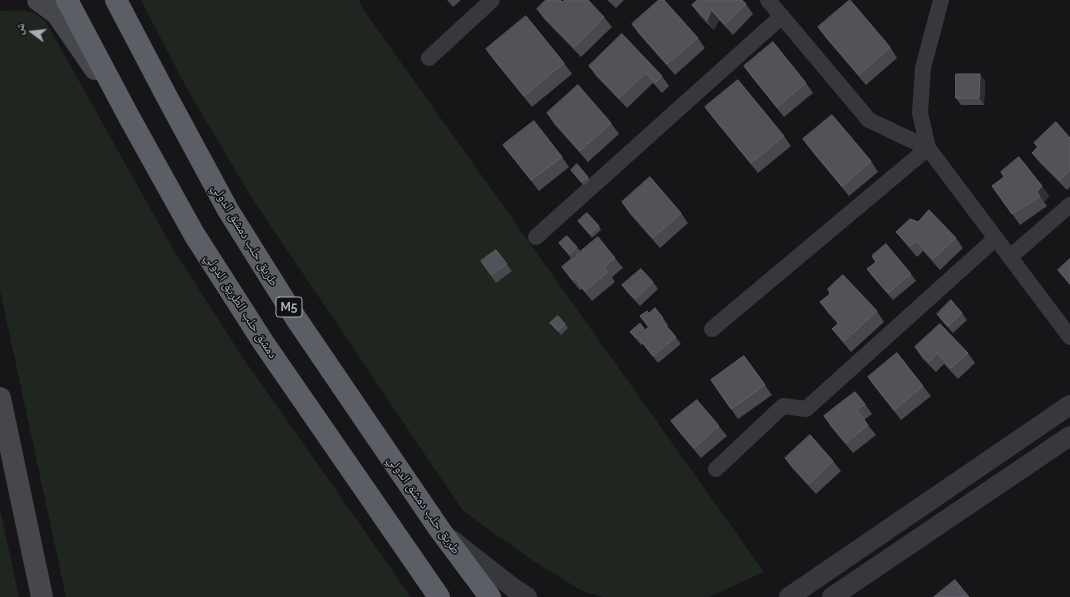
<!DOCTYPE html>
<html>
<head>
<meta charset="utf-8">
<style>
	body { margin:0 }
	#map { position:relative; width:1070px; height:597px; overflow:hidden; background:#161618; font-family:Raleway,"Noto Naskh Arabic",sans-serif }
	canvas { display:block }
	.north { position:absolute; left:12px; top:12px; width:40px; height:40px; -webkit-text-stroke:3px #111113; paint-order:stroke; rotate:285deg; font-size:11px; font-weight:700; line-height:16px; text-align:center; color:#a8adb8 }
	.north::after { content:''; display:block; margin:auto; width:14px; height:18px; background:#a8adb8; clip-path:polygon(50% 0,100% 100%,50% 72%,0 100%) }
</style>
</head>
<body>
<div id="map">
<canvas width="1070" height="597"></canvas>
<div class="north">ش</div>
</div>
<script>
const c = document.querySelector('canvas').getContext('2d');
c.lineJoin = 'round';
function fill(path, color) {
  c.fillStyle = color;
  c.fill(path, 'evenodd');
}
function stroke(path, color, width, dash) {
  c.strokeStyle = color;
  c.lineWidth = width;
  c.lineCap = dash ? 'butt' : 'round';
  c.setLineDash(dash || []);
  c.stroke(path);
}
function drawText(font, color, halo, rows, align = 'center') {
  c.font = font + ' Raleway,"Noto Naskh Arabic",sans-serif';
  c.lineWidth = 3;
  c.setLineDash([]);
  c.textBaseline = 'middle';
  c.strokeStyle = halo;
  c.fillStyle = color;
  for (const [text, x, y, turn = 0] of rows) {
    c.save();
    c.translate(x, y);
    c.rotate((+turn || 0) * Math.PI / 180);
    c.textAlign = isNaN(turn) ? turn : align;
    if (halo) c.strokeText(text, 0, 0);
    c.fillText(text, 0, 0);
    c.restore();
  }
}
fill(new Path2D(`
	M 141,0 L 359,0 L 363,9 L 764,572 L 709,597 L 603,597 L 582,591 L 532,560 L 463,511 L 250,195 L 186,87 Z
	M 17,10 L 35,13 L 46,22 L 173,249 L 243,358 L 411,597 L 66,597 L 0,290 L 0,11 Z
	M 0,509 L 19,597 L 0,597 Z`), '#1e261f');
stroke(new Path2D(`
	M 941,0 L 923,68 L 920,113 L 928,148 L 1070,337
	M 429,58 L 492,0
	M 536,237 L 782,16
	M 1010,257 L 1070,205
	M 712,329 L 928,148 L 869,120 L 768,0
	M 716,469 L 783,406 L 806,409 L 996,238`), '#37383d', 16);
stroke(new Path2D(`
	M 452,540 L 512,587 L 527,597
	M 789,597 L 1070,405
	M 832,597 L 1070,436`), '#37383d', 20);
stroke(new Path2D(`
	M 38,0 L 57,14 L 95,69
	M 0,398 L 42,597`), '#45474d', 22);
stroke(new Path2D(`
	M 67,0 L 129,117 L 194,234 L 263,342 L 439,597
	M 116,0 L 167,97 L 228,210 L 295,317 L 440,530 L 490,597`), '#5b5e65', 22);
fill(new Path2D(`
	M 447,0 L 461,0 L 453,7 Z
	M 607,0 L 624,0 L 616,8 Z
	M 696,0 L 742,0 L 746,4 L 753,14 L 733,35 L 719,20 L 714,30 L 700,16 L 692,5 L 697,1 Z
	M 562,2 L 604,17 L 612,27 L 581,57 L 544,19 L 537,9 Z
	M 632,24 L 698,38 L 705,48 L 675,75 L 639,34 Z
	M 818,27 L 890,47 L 897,58 L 866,85 L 825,37 Z
	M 622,34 L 662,76 L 669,86 L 662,93 L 653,83 L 627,108 L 596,76 L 589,66 Z
	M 486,49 L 564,63 L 572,74 L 532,107 L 493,59 Z
	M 744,66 L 806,83 L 813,93 L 784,117 L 751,76 Z
	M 985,81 L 984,105 L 961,105 L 956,98 Z
	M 705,107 L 784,136 L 791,146 L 758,173 L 713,118 Z
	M 547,113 L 611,123 L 619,134 L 588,162 L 554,124 Z
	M 1070,138 L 1070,187 L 1067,190 L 1040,163 L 1032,153 L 1037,147 L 1034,143 Z
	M 803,139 L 871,161 L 878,172 L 849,196 L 810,149 Z
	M 503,145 L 562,157 L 569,167 L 539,191 L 511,155 Z
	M 571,170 L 588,177 L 590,180 L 584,186 Z
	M 992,186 L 1042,186 L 1049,196 L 1044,202 L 1047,206 L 1020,225 Z
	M 622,202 L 681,213 L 688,223 L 660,248 L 629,213 Z
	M 578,221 L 599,226 L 601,230 L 592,238 Z
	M 896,232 L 956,238 L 963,248 L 940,270 L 923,251 L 917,257 L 904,242 Z
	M 559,243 L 577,247 L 580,251 L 571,258 Z
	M 496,250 L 512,271 L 496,283 L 481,261 Z
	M 872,256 L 911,274 L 916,281 L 893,300 L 872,276 L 867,269 L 876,262 Z
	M 615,258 L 623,268 L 612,277 L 615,282 L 592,301 L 582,289 L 580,290 L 569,277 L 562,267 Z
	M 1070,259 L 1070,285 L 1058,270 Z
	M 653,282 L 658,289 L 640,306 L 627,292 L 622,285 Z
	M 820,302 L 877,311 L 884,322 L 851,352 L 840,339 L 832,329 L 838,324 L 828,313 Z
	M 649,313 L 663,318 L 668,325 L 667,326 L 681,344 L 658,363 L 643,344 L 641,345 L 630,332 L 645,330 L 648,327 L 640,316 Z
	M 962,313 L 967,320 L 953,333 L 942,321 L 937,314 Z
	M 550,323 L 565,324 L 568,328 L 561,335 Z
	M 915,347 L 968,353 L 975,363 L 958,379 L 944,364 L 936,372 L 922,358 Z
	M 744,356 L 772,395 L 738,419 L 711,380 Z
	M 868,377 L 923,386 L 931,396 L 901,420 L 875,387 Z
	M 865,404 L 872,414 L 864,420 L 876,435 L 853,453 L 831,427 L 824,416 Z
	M 671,421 L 719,426 L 727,436 L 701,458 L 679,432 Z
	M 785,458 L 833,461 L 841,471 L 816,494 L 792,468 Z`), '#47494d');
fill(new Path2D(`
	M 711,10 L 719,20 L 714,30 L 707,20 Z
	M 980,74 L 985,81 L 984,105 L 979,98 Z
	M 1042,186 L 1049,196 L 1044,202 L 1037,192 Z`), '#2f3033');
const building = new Path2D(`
	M 546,0 L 560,0 L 562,2 L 565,0 L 588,0 L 604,17 L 574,47 L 537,9 Z
	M 659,0 L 664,0 L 698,38 L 667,64 L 632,24 Z
	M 698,0 L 742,0 L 746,4 L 725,24 L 711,10 L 707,20 L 692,5 Z
	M 850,0 L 890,47 L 859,75 L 818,27 Z
	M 526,16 L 564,63 L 524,96 L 486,49 Z
	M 622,34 L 662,76 L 655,83 L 646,73 L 619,98 L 589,66 Z
	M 773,42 L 806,83 L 777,107 L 744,66 Z
	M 956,74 L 980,74 L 979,98 L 956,98 Z
	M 738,80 L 784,136 L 751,163 L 705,107 Z
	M 578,85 L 611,123 L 580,151 L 547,113 Z
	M 832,115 L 871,161 L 842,186 L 803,139 Z
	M 534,121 L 562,157 L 531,180 L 503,145 Z
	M 1056,122 L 1070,138 L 1070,170 L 1060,180 L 1032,153 L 1038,147 L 1034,143 Z
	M 1019,157 L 1042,186 L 1037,192 L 1040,196 L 1012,214 L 992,186 L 1004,177 L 1001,172 Z
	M 577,164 L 588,177 L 581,182 L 571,170 Z
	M 650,177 L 681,213 L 653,238 L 622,202 Z
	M 929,210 L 956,238 L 933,259 L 916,241 L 910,246 L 896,232 L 910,219 L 918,222 Z
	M 587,213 L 599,226 L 590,234 L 578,221 Z
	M 567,236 L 577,247 L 569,254 L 559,243 Z
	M 598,237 L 615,258 L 604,267 L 608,272 L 585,291 L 575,278 L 573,280 L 562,267 Z
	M 886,244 L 911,274 L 888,293 L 867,269 L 876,262 L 872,256 Z
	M 496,250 L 507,264 L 491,275 L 481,261 Z
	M 1070,259 L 1070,284 L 1058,270 Z
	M 641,269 L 653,282 L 635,299 L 622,285 Z
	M 843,275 L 877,311 L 844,341 L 832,329 L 839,323 L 820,302 L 830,294 L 828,289 Z
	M 951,300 L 962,313 L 948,326 L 937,314 Z
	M 655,308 L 663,318 L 661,320 L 676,337 L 653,356 L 638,337 L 636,338 L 630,332 L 640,323 L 645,330 L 649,327 L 640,316 L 647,311 L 649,313 Z
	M 558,316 L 565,324 L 558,331 L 550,323 Z
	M 940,324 L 968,353 L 951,368 L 937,353 L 929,362 L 915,347 Z
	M 897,353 L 923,386 L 894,410 L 868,377 Z
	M 744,356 L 765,385 L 731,409 L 711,380 Z
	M 855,392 L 865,404 L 857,410 L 868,425 L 846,443 L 824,416 Z
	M 697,400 L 719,426 L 694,448 L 671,421 Z
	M 810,435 L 833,461 L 809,484 L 785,458 Z
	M 955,580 L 969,597 L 934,597 Z`);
fill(building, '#525359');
stroke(building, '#5f6168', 1);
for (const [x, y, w] of [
	[289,307,26]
]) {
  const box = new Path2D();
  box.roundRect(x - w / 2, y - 10, w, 20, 3);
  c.fillStyle = '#111113';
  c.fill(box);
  stroke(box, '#a8adb8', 1);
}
drawText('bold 12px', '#a8adb8', null, [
	["M5",289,307]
]);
drawText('13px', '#a8adb8', '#111113', [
	["طريق حلب دمشق الدولي",245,235,59],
	["دمشق حلب الطريق الدولي",241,306,57],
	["طريق حلب دمشق الدولي",424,505,55]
]);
</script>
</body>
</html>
